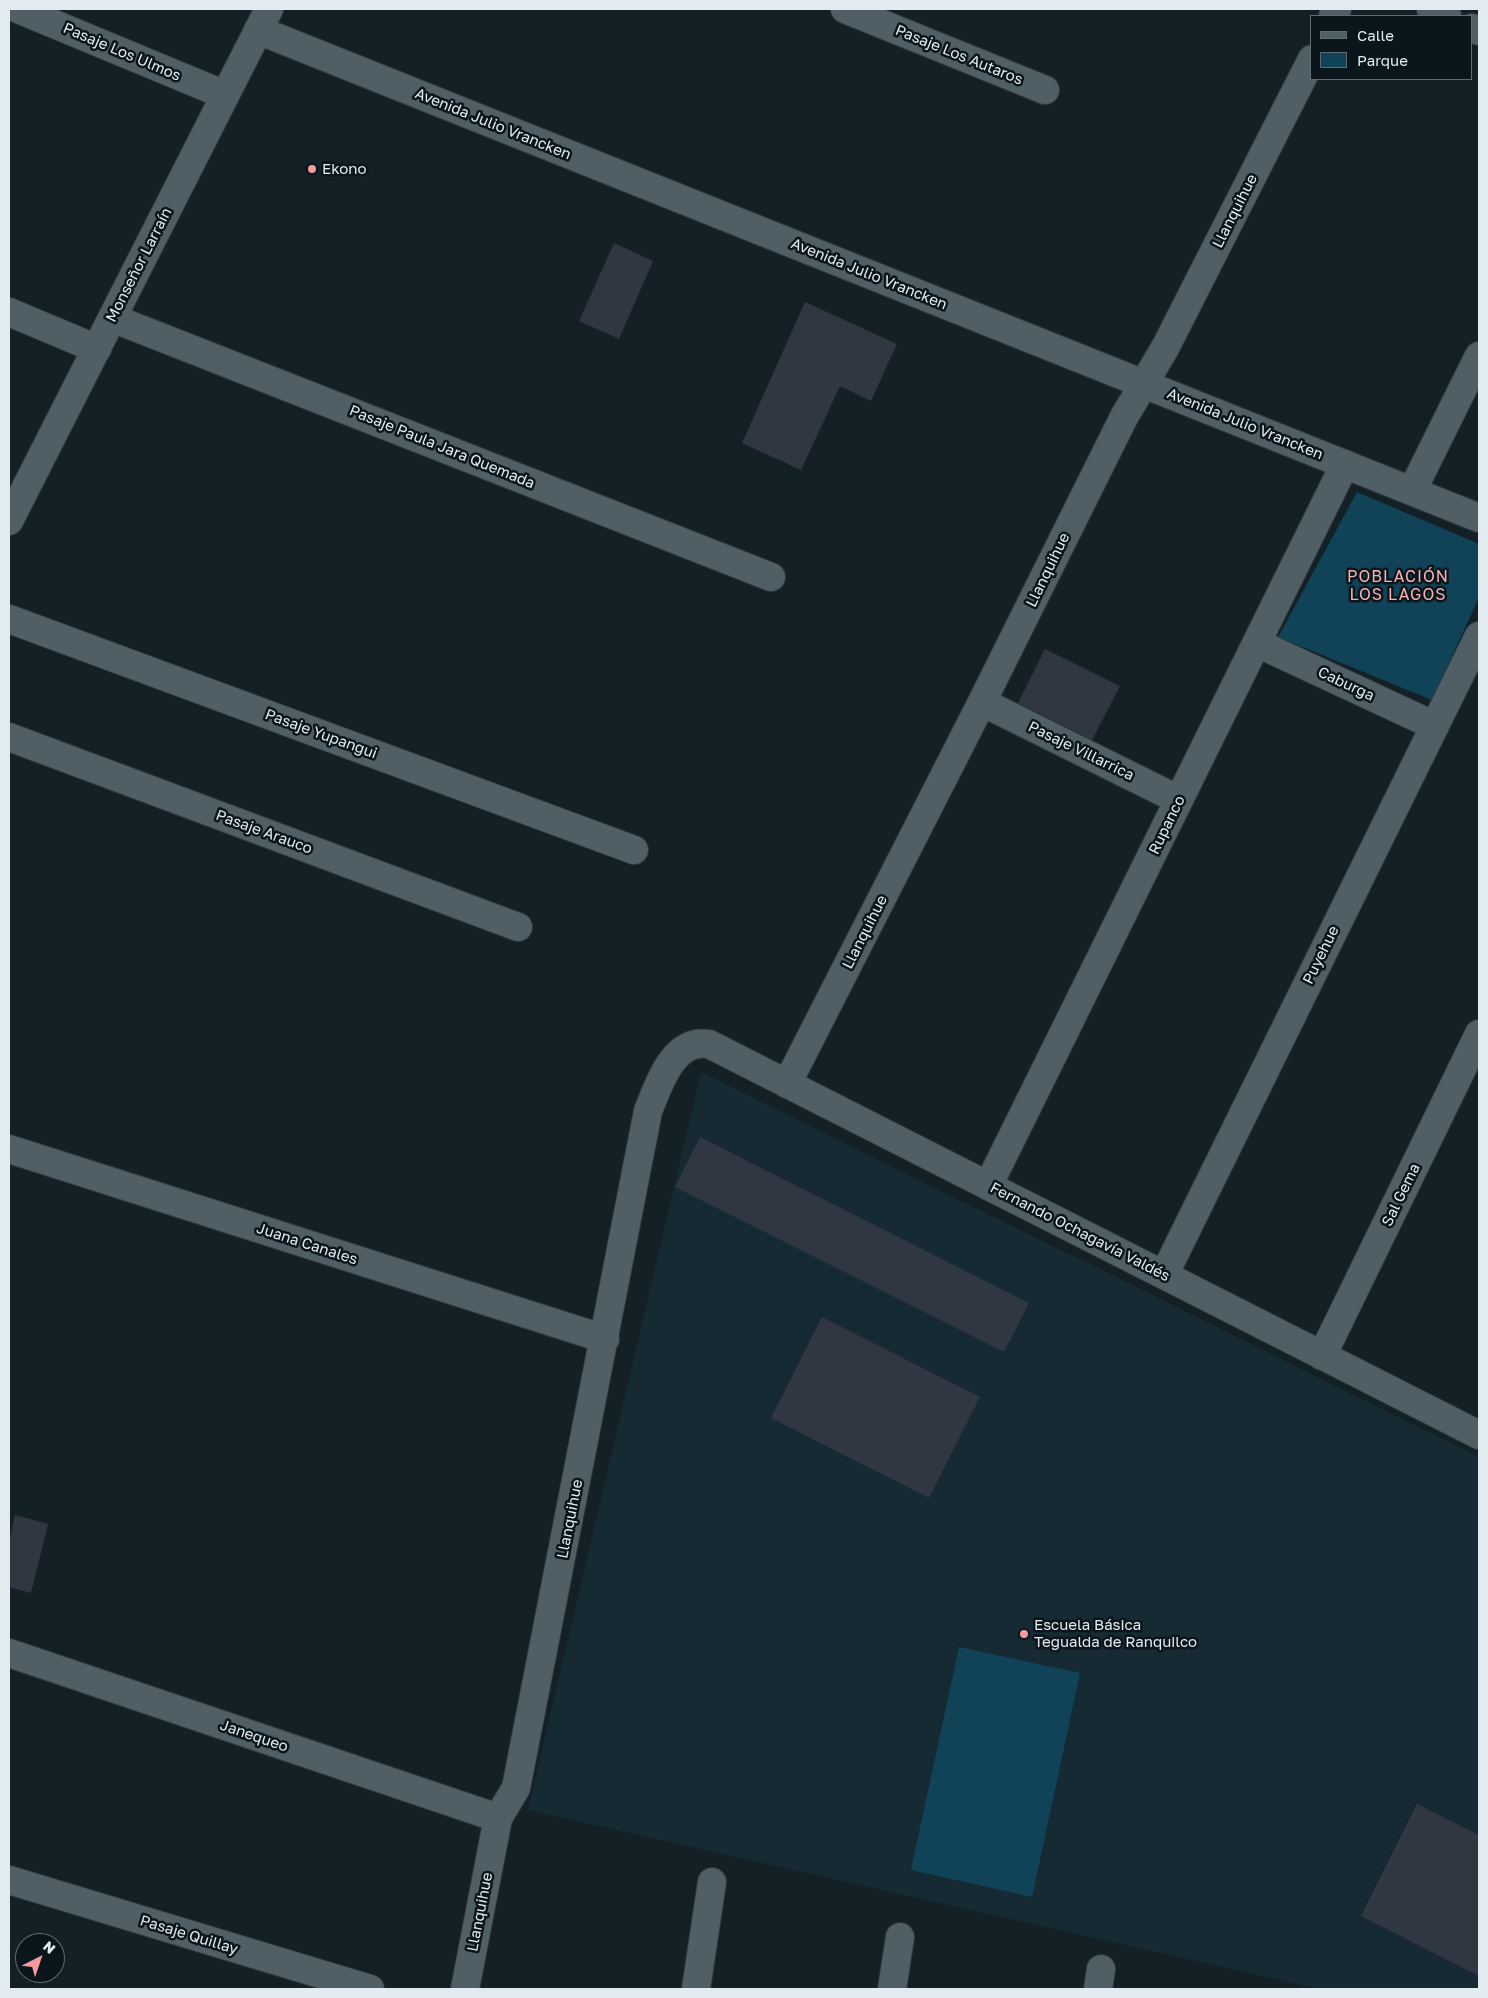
<!DOCTYPE html>
<html>
<head>
<meta charset="utf-8">
<style>
	body { margin:0 }
	#map { position:relative; width:1488px; height:1998px; overflow:hidden; background:#132026; font-family:"Golos Text",sans-serif }
	canvas { display:block }
	.frame { position:absolute; inset:0; border:10px solid #e2ebef; pointer-events:none }
	.legend { position:absolute; left:1310px; top:15px; width:162px; height:65px; box-sizing:border-box; background:#0a161c; border:1px solid #606b70; margin:0; padding:6px 9px; list-style:none; font-size:15px; color:#e2ebef }
	.legend li { display:flex; align-items:center; gap:10px; height:25px }
	.legend b { width:25px; border:1px solid #606b70 }
	.north { position:absolute; left:15px; top:1933px; width:50px; height:50px; box-sizing:border-box; background:#0a161c; border:1px solid #606b70; border-radius:50%; rotate:41deg; font-size:14px; font-weight:700; line-height:20px; text-align:center; color:#e2ebef }
	.north::after { content:''; display:block; margin:auto; width:18px; height:22px; background:#f49b9f; clip-path:polygon(50% 0,100% 100%,50% 72%,0 100%) }
</style>
</head>
<body>
<div id="map">
<canvas width="1488" height="1998"></canvas>
<div class="frame"></div>
<ul class="legend">
<li><b style="height:6px;background:#505e66"></b>Calle</li>
<li><b style="height:14px;background:#114358"></b>Parque</li>
</ul>
<div class="north">N</div>
</div>
<script>
const c = document.querySelector('canvas').getContext('2d');
c.lineJoin = 'round';
function fill(path, color) {
  c.fillStyle = color;
  c.fill(path, 'evenodd');
}
function stroke(path, color, width, dash) {
  c.strokeStyle = color;
  c.lineWidth = width;
  c.lineCap = dash ? 'butt' : 'round';
  c.setLineDash(dash || []);
  c.stroke(path);
}
function drawText(font, color, halo, rows, align = 'center') {
  c.font = font + ' "Golos Text",sans-serif';
  c.lineWidth = 5;
  c.setLineDash([]);
  c.textBaseline = 'middle';
  c.strokeStyle = halo;
  c.fillStyle = color;
  for (const [text, x, y, turn = 0] of rows) {
    c.save();
    c.translate(x, y);
    c.rotate((+turn || 0) * Math.PI / 180);
    c.textAlign = isNaN(turn) ? turn : align;
    if (halo) c.strokeText(text, 0, 0);
    c.fillText(text, 0, 0);
    c.restore();
  }
}
fill(new Path2D(`
	M 701,1072 L 1479,1457 L 1479,1989 L 1320,1989 L 528,1810 Z`), '#162a34');
fill(new Path2D(`
	M 1357,492 L 1479,544 L 1479,597 L 1432,700 L 1278,637 Z
	M 959,1647 L 1080,1673 L 1032,1897 L 911,1870 Z`), '#114358');
fill(new Path2D(`
	M 614,243 L 653,261 L 619,339 L 579,321 Z
	M 805,302 L 897,344 L 871,401 L 840,386 L 801,470 L 742,443 Z
	M 1045,649 L 1120,686 L 1092,740 L 1018,703 Z
	M 700,1137 L 1029,1303 L 1004,1352 L 675,1187 Z
	M 822,1317 L 980,1397 L 929,1498 L 771,1418 Z
	M 15,1515 L 48,1524 L 31,1593 L 9,1587 L 9,1542 Z
	M 1417,1804 L 1479,1835 L 1479,1976 L 1361,1916 Z`), '#303742');
const minor = new Path2D(`
	M 18,9 L 225,95
	M 845,9 L 1045,90
	M 1431,9 L 1447,16
	M 1333,16 L 1337,9
	M 1472,28 L 1479,31
	M 9,312 L 97,349
	M 112,318 L 771,577
	M 1412,491 L 1479,356
	M 9,619 L 634,850
	M 1257,643 L 1435,726
	M 982,702 L 1179,800
	M 9,737 L 518,927
	M 787,1084 L 982,702 L 1124,417 L 1165,348 L 1312,59
	M 9,1149 L 605,1339
	M 988,1186 L 1345,464
	M 1164,1275 L 1479,636
	M 1322,1356 L 1479,1034
	M 9,1653 L 498,1818
	M 9,1880 L 370,1989
	M 465,1989 L 498,1818 L 516,1788 L 648,1111 C 659,1084 673,1038 709,1044 L 1479,1435
	M 696,1989 L 712,1882
	M 892,1989 L 900,1937
	M 1098,1989 L 1101,1969`);
const tertiary = new Path2D(`
	M 258,30 L 1479,518
	M 9,521 L 269,9`);
stroke(minor, '#323b40', 30);
stroke(tertiary, '#323b40', 30);
stroke(minor, '#505e66', 28);
stroke(tertiary, '#505e66', 28);
for (const [x, y, r, color] of [
	[312,169,5,"#f49b9f"],
	[1024,1634,5,"#f49b9f"]
]) {
  const dot = new Path2D();
  dot.arc(x, y, r, 0, 2 * Math.PI);
  c.fillStyle = color;
  c.fill(dot);
  stroke(dot, '#0a161c', 2);
}
drawText('15px', '#e2ebef', '#0a161c', [
	["Pasaje Los Ulmos",122,52,23],
	["Pasaje Los Autaros",959,55,22],
	["Avenida Julio Vrancken",493,124,22],
	["Llanquihue",1235,211,-63],
	["Monseñor Larraín",139,265,-63],
	["Avenida Julio Vrancken",869,274,22],
	["Avenida Julio Vrancken",1245,424,22],
	["Pasaje Paula Jara Quemada",442,447,22],
	["Llanquihue",1048,570,-64],
	["Caburga",1346,684,25],
	["Pasaje Yupangui",321,734,20],
	["Pasaje Villarrica",1081,751,26],
	["Rupanco",1167,825,-64],
	["Pasaje Arauco",264,832,20],
	["Llanquihue",865,932,-63],
	["Puyehue",1321,955,-64],
	["Sal Gema",1401,1195,-64],
	["Fernando Ochagavía Valdés",1080,1232,27],
	["Juana Canales",307,1244,18],
	["Llanquihue",570,1519,-79],
	["Janequeo",254,1736,19],
	["Llanquihue",480,1912,-79],
	["Pasaje Quillay",189,1935,17]
]);
drawText('15px', '#e2ebef', '#0a161c', [
	["Ekono",322,169],
	["Escuela Básica",1034,1625],
	["Tegualda de Ranquilco",1034,1642]
], 'left');
c.letterSpacing = '1px';
drawText('16px', '#f5b1b3', '#0a161c', [
	["POBLACIÓN",1398,577],
	["LOS LAGOS",1398,595]
]);
c.letterSpacing = '0px';
</script>
</body>
</html>
